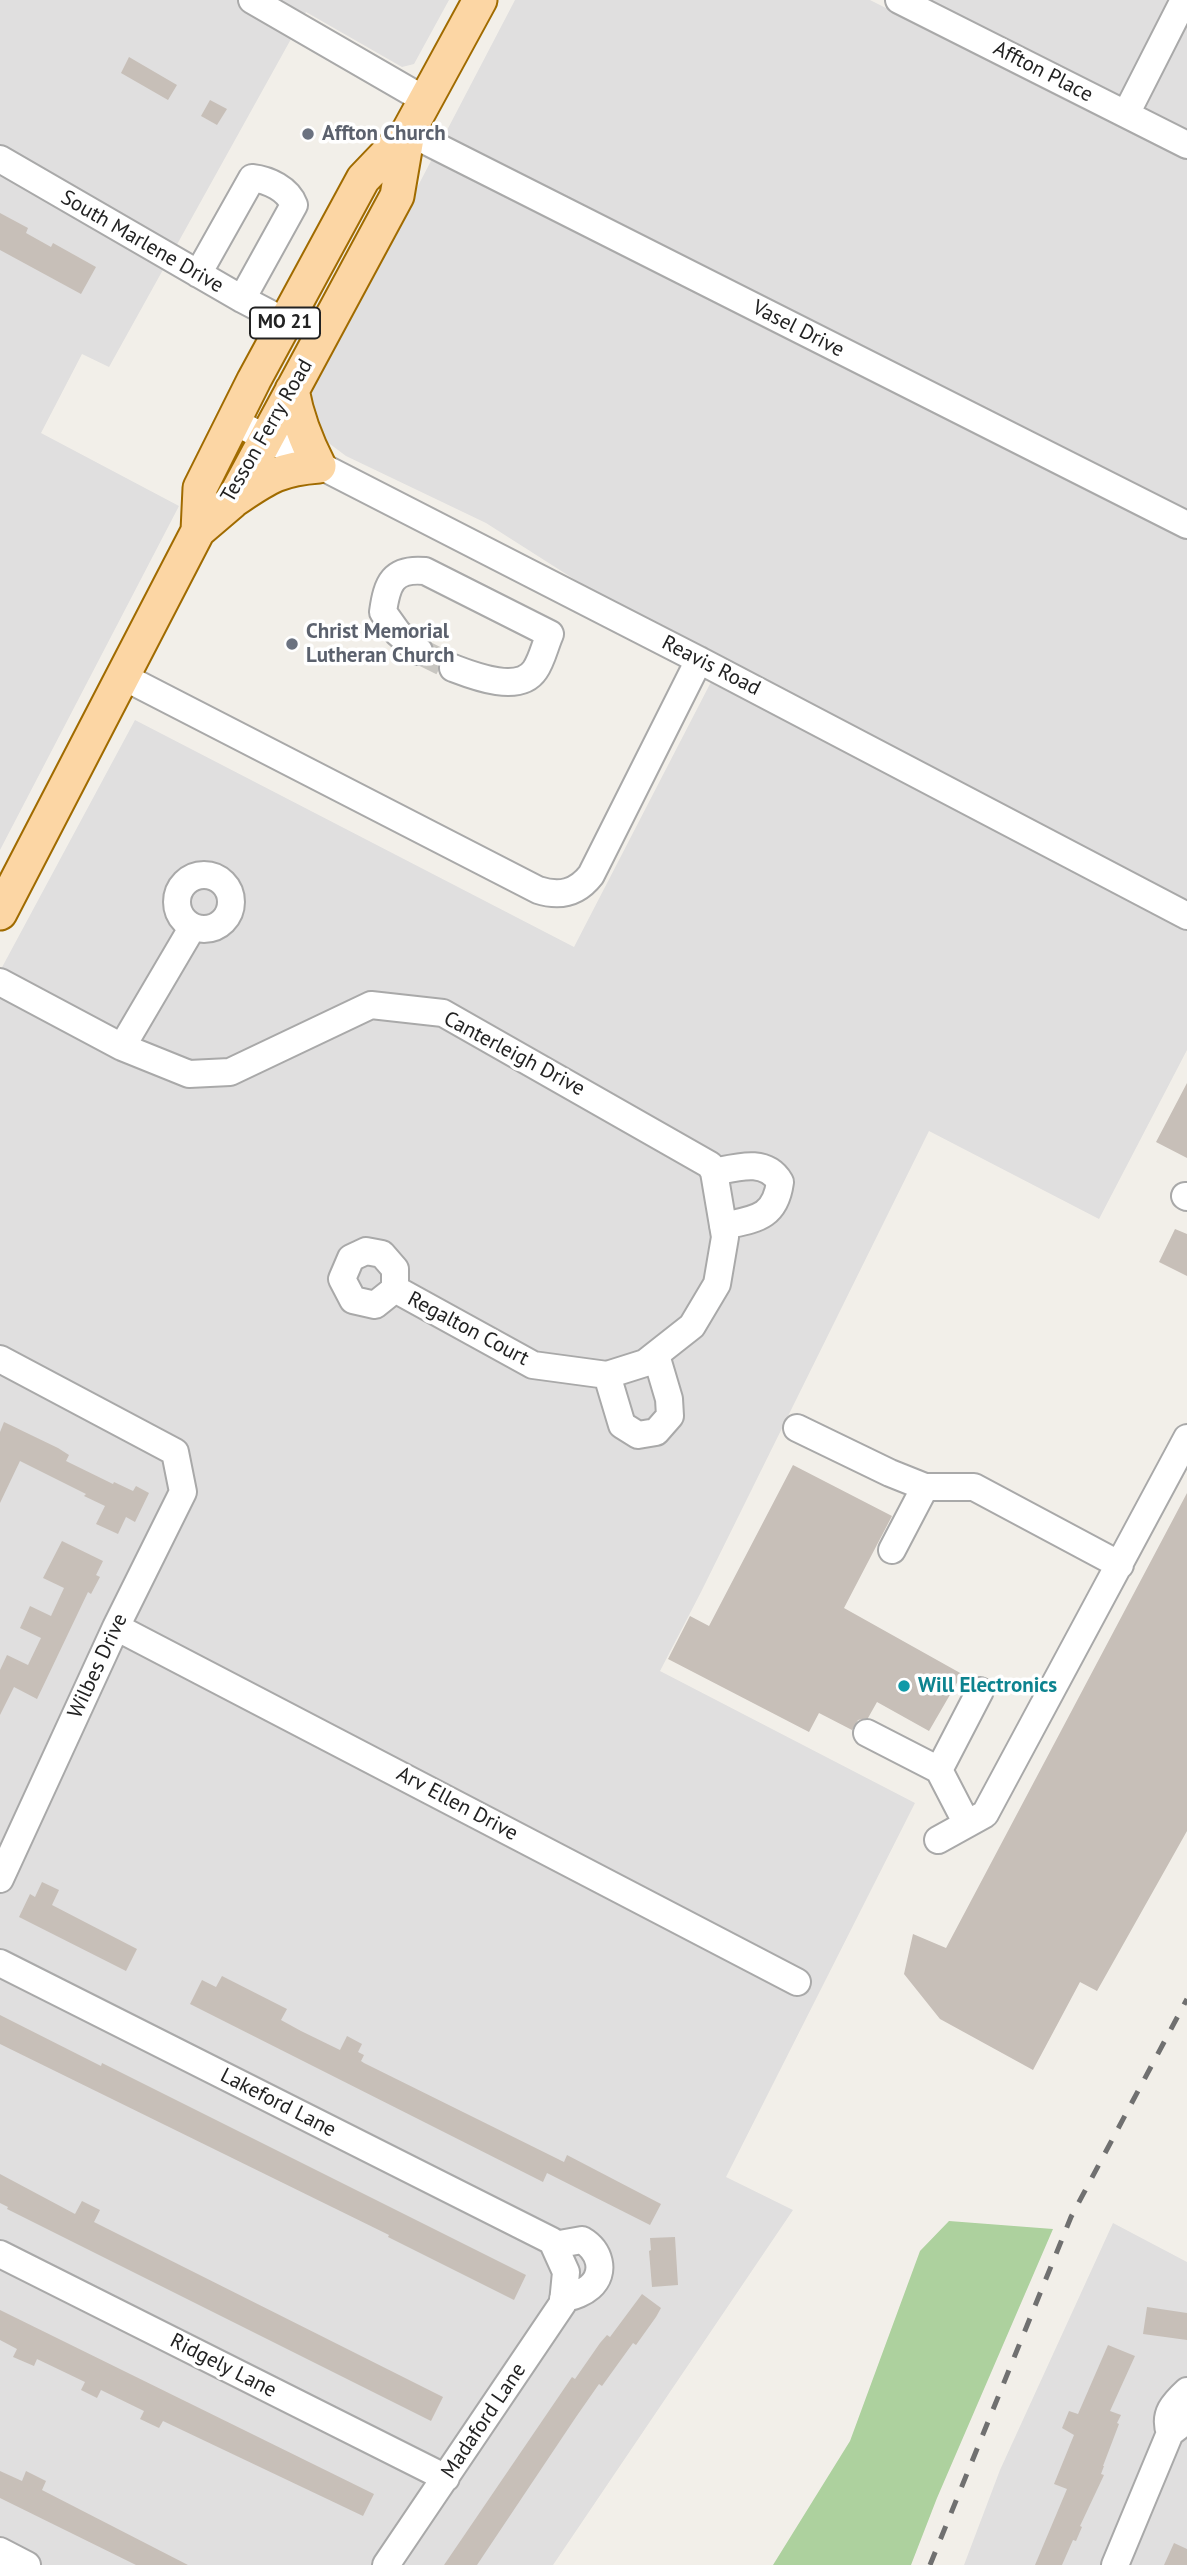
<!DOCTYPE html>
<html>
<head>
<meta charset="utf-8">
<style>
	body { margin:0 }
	canvas { display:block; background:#f2efe9 }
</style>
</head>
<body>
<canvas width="1187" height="2565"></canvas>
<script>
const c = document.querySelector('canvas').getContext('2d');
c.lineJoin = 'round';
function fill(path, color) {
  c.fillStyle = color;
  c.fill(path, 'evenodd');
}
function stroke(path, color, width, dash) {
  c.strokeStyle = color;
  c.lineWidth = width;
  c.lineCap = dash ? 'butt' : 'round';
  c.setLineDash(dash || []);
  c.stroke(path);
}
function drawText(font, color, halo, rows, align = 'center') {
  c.font = font + ' "PT Sans",sans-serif';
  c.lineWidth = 7;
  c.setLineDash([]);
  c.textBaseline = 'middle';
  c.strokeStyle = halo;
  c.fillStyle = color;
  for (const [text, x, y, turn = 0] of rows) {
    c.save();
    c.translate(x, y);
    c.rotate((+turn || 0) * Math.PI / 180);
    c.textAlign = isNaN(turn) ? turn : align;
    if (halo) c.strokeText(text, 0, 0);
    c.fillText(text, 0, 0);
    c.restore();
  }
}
fill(new Path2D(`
	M 0,0 L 449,0 L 414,64 L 402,67 L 306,12 L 109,367 L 82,354 L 41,433 L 179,506 L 0,850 Z
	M 515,0 L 870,0 L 1187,160 L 1187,903 L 975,794 L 577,581 L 486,523 L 346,456 L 326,441 L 312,423 L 308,406 L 314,385 Z
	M 924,0 L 1187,0 L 1187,133 Z
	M 711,682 L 1187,929 L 1187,1050 L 1099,1219 L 929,1131 L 701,1592 L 660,1671 L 915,1803 L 726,2177 L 793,2210 L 553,2565 L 0,2565 L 0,971 L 135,720 L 574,947 Z
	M 1113,2223 L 1187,2262 L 1187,2565 L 964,2565 L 1000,2470 Z`), '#e0dfdf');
fill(new Path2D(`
	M 949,2221 L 1053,2229 L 937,2498 L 911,2565 L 773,2565 L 850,2441 L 920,2251 Z`), '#add19e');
fill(new Path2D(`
	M 129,57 L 177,85 L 168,100 L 121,73 Z
	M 210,100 L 227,109 L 217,125 L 201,116 Z
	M 0,213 L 28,228 L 26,233 L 51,247 L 53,243 L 96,267 L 81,294 L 0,250 Z
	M 1187,1083 L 1187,1158 L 1156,1142 Z
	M 1175,1229 L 1187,1234 L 1187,1276 L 1159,1262 Z
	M 4,1422 L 58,1448 L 69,1455 L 66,1461 L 113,1484 L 114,1482 L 133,1491 L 136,1486 L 149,1493 L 135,1522 L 126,1517 L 118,1534 L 96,1524 L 105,1506 L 84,1496 L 86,1494 L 20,1461 L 0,1503 L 0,1432 Z
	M 793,1465 L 892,1516 L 844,1608 L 962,1674 L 929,1731 L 877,1702 L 868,1718 L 858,1720 L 852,1730 L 819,1713 L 809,1732 L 668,1659 L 690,1616 L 709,1626 Z
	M 1187,1493 L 1187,1831 L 1097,1991 L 1080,1982 L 1033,2070 L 940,2019 L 904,1974 L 913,1934 L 946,1948 Z
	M 62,1541 L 103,1561 L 96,1575 L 100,1577 L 91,1594 L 88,1592 L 37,1699 L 14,1687 L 0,1715 L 0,1670 L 7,1655 L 28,1665 L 41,1638 L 20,1628 L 30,1606 L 51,1616 L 64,1588 L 43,1578 Z
	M 42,1882 L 59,1890 L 52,1905 L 137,1949 L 126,1971 L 19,1917 L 30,1894 L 35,1897 Z
	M 222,1976 L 287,2009 L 281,2020 L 301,2031 L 340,2050 L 347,2036 L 362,2044 L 358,2052 L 364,2055 L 361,2061 L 364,2063 L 564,2162 L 567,2155 L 661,2204 L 650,2225 L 547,2173 L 543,2182 L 190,2004 L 202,1980 L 216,1987 Z
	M 0,2015 L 101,2066 L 102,2063 L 526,2275 L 514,2300 L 388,2237 L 389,2235 L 0,2044 Z
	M 0,2174 L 75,2214 L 82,2201 L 100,2210 L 94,2222 L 443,2397 L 431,2421 L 7,2209 L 8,2207 L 0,2203 Z
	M 675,2237 L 678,2285 L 652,2287 L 649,2251 L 651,2250 L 650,2238 Z
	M 642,2294 L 661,2308 L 656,2317 L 636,2345 L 633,2343 L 602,2386 L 599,2384 L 576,2417 L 477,2565 L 444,2565 L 572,2377 L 575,2379 L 600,2343 L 607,2335 L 610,2337 Z
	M 1147,2307 L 1187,2313 L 1187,2340 L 1143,2334 Z
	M 0,2310 L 374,2494 L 363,2516 L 163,2421 L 159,2428 L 140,2419 L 144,2411 L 101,2390 L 97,2398 L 81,2390 L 85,2382 L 37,2359 L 34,2366 L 13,2357 L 17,2349 L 0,2340 Z
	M 1108,2345 L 1135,2356 L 1110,2411 L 1121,2415 L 1117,2423 L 1119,2424 L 1103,2466 L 1104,2466 L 1101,2474 L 1104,2475 L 1080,2526 L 1082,2527 L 1076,2541 L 1073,2540 L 1062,2565 L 1035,2565 L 1067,2489 L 1054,2484 L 1074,2435 L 1062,2428 L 1069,2411 L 1078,2414 Z
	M 0,2471 L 22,2481 L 26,2471 L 46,2481 L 42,2490 L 188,2565 L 136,2565 L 0,2498 Z
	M 1174,2543 L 1187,2549 L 1187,2565 L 1164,2565 Z`), '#c7bfb8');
stroke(new Path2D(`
	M 419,651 L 453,668`), '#c8c6c1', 26, [26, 13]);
const minor = new Path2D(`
	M 252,0 L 425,100
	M 899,0 L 1187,145
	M 1126,114 L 1184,0
	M 408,132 L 1187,525
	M 0,159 L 242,299 L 286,322
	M 198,274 L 252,178 C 269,180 288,189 294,205 L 242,299
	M 233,421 L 699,660 L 1187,916
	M 419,651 L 398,633 L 383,612 C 387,583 393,568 425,571 L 550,634 C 545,645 542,660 535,670 C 519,694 474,676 453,668
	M 122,676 L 538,890 C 560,897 577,893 591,875 L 699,660
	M177 902a27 27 0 1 1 54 0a27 27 0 1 1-54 0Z
	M 0,982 L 122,1047 L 189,1074 L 230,1072 L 371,1005 L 443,1013 L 710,1165 L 714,1172 L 725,1237 L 717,1284 L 692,1326 L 645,1363 L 607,1375 L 533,1365 L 395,1289
	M 122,1047 L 192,928
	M 714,1172 C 738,1167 766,1158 780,1182 C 775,1219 754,1219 723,1226
	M 1185,1196 L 1187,1197
	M 366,1251 L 382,1254 L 395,1269 L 395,1289 L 375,1305 L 353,1300 L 342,1279 L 351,1258 Z
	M 0,1359 L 175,1452 L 183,1492 L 116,1627 L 0,1879
	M 607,1375 L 622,1425 L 638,1435 L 656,1432 L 670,1416 L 669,1399 L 656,1355
	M 797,1428 L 890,1473 L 925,1487 L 974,1487 L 1120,1565
	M 892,1550 L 925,1487
	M 116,1627 L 797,1982
	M 867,1733 L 939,1770 L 967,1824
	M 939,1770 L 980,1691
	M 938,1840 L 985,1814 L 1187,1438
	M 0,1963 L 552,2241 L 566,2272 L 563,2303 L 386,2565
	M 554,2245 L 582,2240 C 599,2250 607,2272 590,2287 C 582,2294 573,2296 563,2299
	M 0,2254 L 446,2478
	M 1170,2433 C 1163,2414 1174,2403 1187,2391
	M 0,2551 L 27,2565
	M 1115,2565 L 1170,2433 L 1187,2420`);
const major = new Path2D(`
	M 234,500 C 267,478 278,469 319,466 C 306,441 297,418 292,390
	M 198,531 L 200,488 L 254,380 L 363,179 L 408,132 L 480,0
	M 0,913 L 198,531 L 232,502 L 397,196 L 408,132`);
stroke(minor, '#a9a9a9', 30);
stroke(major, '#a06b00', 37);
stroke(minor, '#fff', 26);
stroke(major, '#fcd6a4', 33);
stroke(new Path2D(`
	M 930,2565 L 1071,2217 L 1187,1999`), '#707070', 5, [14, 14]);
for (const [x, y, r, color] of [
	[308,134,7,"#6b7280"],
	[292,644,7,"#6b7280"],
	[904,1686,7,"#0f9aa8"]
]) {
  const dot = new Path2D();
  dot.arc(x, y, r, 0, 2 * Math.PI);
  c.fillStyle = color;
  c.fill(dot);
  stroke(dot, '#fff', 2.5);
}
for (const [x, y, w] of [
	[285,323,70]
]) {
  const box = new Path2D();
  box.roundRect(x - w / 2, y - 15.5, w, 31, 5);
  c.fillStyle = '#fff';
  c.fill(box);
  stroke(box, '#222', 2);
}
drawText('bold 19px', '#222', null, [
	["MO 21",285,323]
]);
drawText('21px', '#222', '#fff', [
	["Affton Place",1043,72,27],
	["South Marlene Drive",142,242,30],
	["Vasel Drive",798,329,27],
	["Tesson Ferry Road",267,431,-60],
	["Reavis Road",711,666,27],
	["Canterleigh Drive",514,1054,28],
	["Regalton Court",468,1329,28],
	["Wilbes Drive",98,1666,-65],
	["Arv Ellen Drive",457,1804,28],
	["Lakeford Lane",278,2103,27],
	["Ridgely Lane",223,2366,27],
	["Madaford Lane",484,2421,-56]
]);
drawText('bold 21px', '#5b616d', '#fff', [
	["Affton Church",322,134],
	["Christ Memorial",306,632],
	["Lutheran Church",306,656]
], 'left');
drawText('bold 21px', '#0d838f', '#fff', [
	["Will Electronics",918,1686]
], 'left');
</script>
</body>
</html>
